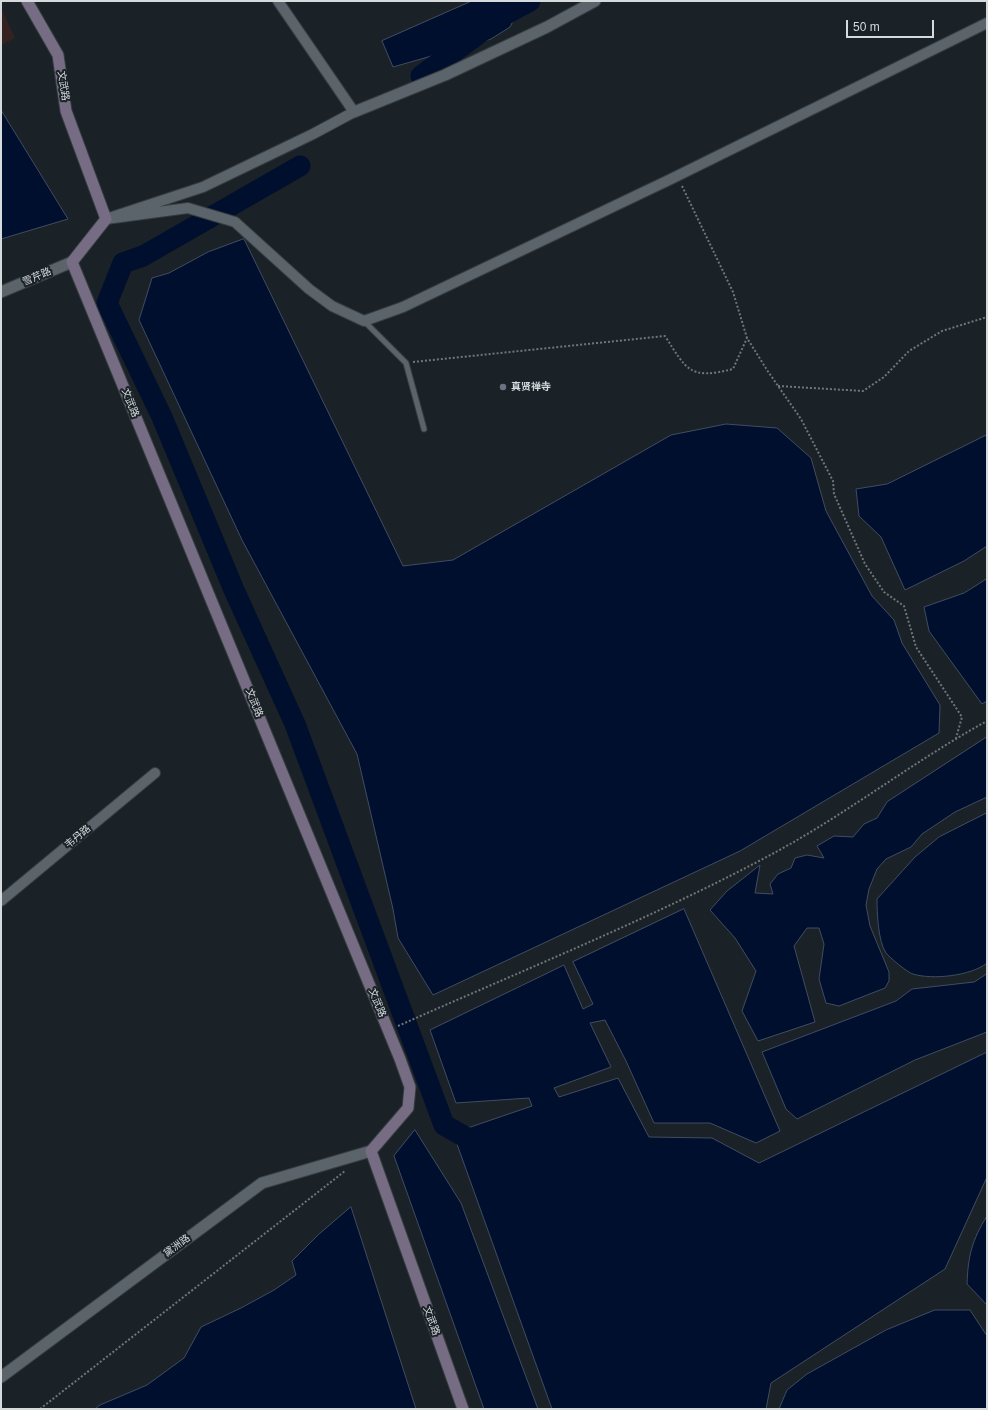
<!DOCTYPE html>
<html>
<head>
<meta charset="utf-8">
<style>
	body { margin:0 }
	#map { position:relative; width:988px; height:1410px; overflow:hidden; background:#1a2227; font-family:Arial,sans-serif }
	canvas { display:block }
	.frame { position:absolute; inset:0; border:2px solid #d5dadd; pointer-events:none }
	.scale { position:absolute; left:846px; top:20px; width:88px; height:18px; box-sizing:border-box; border:2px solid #d5dadd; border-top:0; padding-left:5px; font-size:12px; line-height:14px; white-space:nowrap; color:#d5dadd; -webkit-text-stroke:3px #1a2227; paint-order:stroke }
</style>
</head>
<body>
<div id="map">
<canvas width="988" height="1410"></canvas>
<div class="frame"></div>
<div class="scale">50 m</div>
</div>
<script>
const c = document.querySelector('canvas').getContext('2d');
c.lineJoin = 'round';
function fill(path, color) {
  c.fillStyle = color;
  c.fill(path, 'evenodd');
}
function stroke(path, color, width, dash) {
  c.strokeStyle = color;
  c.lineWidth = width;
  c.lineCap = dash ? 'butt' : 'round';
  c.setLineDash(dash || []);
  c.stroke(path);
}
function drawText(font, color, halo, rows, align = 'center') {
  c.font = font + ' Arial,"Noto Sans SC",sans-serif';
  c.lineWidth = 4;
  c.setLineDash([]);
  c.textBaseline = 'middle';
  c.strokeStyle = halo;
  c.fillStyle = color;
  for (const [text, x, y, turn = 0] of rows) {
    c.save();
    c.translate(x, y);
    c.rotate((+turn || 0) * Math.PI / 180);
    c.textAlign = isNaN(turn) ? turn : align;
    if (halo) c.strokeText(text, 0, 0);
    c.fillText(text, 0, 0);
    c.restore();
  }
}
fill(new Path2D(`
	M 1,8 L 15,38 L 1,45 Z`), '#352220');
const water = new Path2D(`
	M 472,1 L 523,1 L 510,27 L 491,39 L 393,67 L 382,41 Z
	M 1,110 L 68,219 L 1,239 Z
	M 244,239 L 403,566 L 453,560 L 671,435 L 726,424 L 777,428 L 811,458 L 826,511 L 872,596 L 894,620 L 902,643 L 940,705 L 939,733 L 740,851 L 433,995 L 398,938 L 393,909 L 357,754 L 242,540 L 139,320 L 152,278 L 169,273 L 208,252 Z
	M 987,435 L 987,546 L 964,561 L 905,590 L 881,537 L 859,516 L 856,489 L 887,484 Z
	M 987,579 L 987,701 L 982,704 L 929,631 L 924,607 L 964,593 Z
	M 987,737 L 987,797 L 955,812 L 922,834 L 911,847 L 886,859 L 877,869 L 869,889 L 866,905 L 870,926 L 889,972 L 889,981 L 885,988 L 839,1006 L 826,1003 L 819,979 L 824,944 L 819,928 L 807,928 L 794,946 L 815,1022 L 758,1041 L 742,1011 L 756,971 L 735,938 L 710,910 L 727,891 L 760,865 L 755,893 L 773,894 L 770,884 L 778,874 L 791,868 L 795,858 L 807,855 L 824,858 L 817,846 L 834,836 L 853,837 L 864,824 L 877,818 L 887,802 Z
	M 987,813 L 987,963 C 971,976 932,980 913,974 C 908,973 889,957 886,953 C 878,941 877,913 877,899 L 915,857 L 939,837 Z
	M 684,909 L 780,1131 L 756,1143 L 710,1123 L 654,1123 L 626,1061 L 605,1020 L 590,1023 L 611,1067 L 554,1088 L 559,1097 L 618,1078 L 649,1137 L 712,1138 L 759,1163 L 987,1052 L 987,1177 L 945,1269 L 771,1383 L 766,1409 L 552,1409 L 453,1133 L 532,1106 L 529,1098 L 456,1103 L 430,1030 L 564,965 L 583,1009 L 593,1004 L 573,962 Z
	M 987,974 L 987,1032 L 915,1060 L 797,1119 L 786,1109 L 762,1052 L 896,1001 L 912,989 L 974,982 Z
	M 415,1130 L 461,1203 L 538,1409 L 484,1409 L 394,1156 Z
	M 351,1207 L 416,1409 L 95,1409 L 100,1405 L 147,1385 L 184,1358 L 201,1327 L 241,1308 L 274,1290 L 296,1275 L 292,1261 L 318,1235 Z
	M 987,1216 L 987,1305 L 967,1284 C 968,1256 972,1240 987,1216 Z
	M 935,1310 L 970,1310 L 987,1336 L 987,1409 L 779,1409 L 787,1390 L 807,1374 L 886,1330 Z`);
fill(water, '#000f2d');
stroke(water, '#404c62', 1);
stroke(new Path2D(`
	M 421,76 L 504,15 L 530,1
	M 300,166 L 143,256 L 123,263 L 107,303 L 162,417 L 234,590 L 295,724 L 444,1125 L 481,1146`), '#000f2d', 21);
const service = new Path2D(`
	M 364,321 L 406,363 L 424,429`);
const minor = new Path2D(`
	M 278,1 L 354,112 L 313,134 L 203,187 L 106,219 L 188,208 L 235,222 L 309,289 L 332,306 L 364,321 L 403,307 L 671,179 L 987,23
	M 1,901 L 155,773`);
const tertiary = new Path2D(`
	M 354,112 L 445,75 L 547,27 L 595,1
	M 1,292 L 72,262
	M 1,1377 L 262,1183 L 371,1151`);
const secondary = new Path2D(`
	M 27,1 L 58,55 L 66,111 L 106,219 L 72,262 L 400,1059 L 410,1087 L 408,1108 L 371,1151 L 463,1409`);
stroke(service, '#373d41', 7);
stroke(minor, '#373d41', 12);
stroke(tertiary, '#373d41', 13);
stroke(secondary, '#373d41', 13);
stroke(new Path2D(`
	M 682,186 L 733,292 L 747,338 L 767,370 L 801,419 L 833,481 L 834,494 L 865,564 L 884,592 L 904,606 L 916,647 L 962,717 L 956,738
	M 413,362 L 665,336 C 687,370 689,380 733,369 L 747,338
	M 778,386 L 863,391 L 884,377 L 909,351 L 942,331 L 987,317
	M 398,1026 C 523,970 653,918 774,853 C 848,813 914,761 987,721
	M 40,1409 L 345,1171`), '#70777b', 2, [2, 2]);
stroke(service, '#5b646a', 5);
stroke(minor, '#5b646a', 10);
stroke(tertiary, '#5b646a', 11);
stroke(secondary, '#766d84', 11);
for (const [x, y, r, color] of [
	[503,387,4,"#6b7280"]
]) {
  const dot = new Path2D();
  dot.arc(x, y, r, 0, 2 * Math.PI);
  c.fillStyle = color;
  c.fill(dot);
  stroke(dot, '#1a2227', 1.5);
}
drawText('10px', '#d5dadd', '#1a2227', [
	["文武路",63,86,81],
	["雪芹路",37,277,-23],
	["文武路",130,403,68],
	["文武路",254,703,68],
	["韦丹路",78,837,-40],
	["文武路",377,1003,68],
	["黛洲路",177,1246,-37],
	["文武路",431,1321,70]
]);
drawText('bold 10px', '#d5dadd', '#1a2227', [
	["真贤禅寺",511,387]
], 'left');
</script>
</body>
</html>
